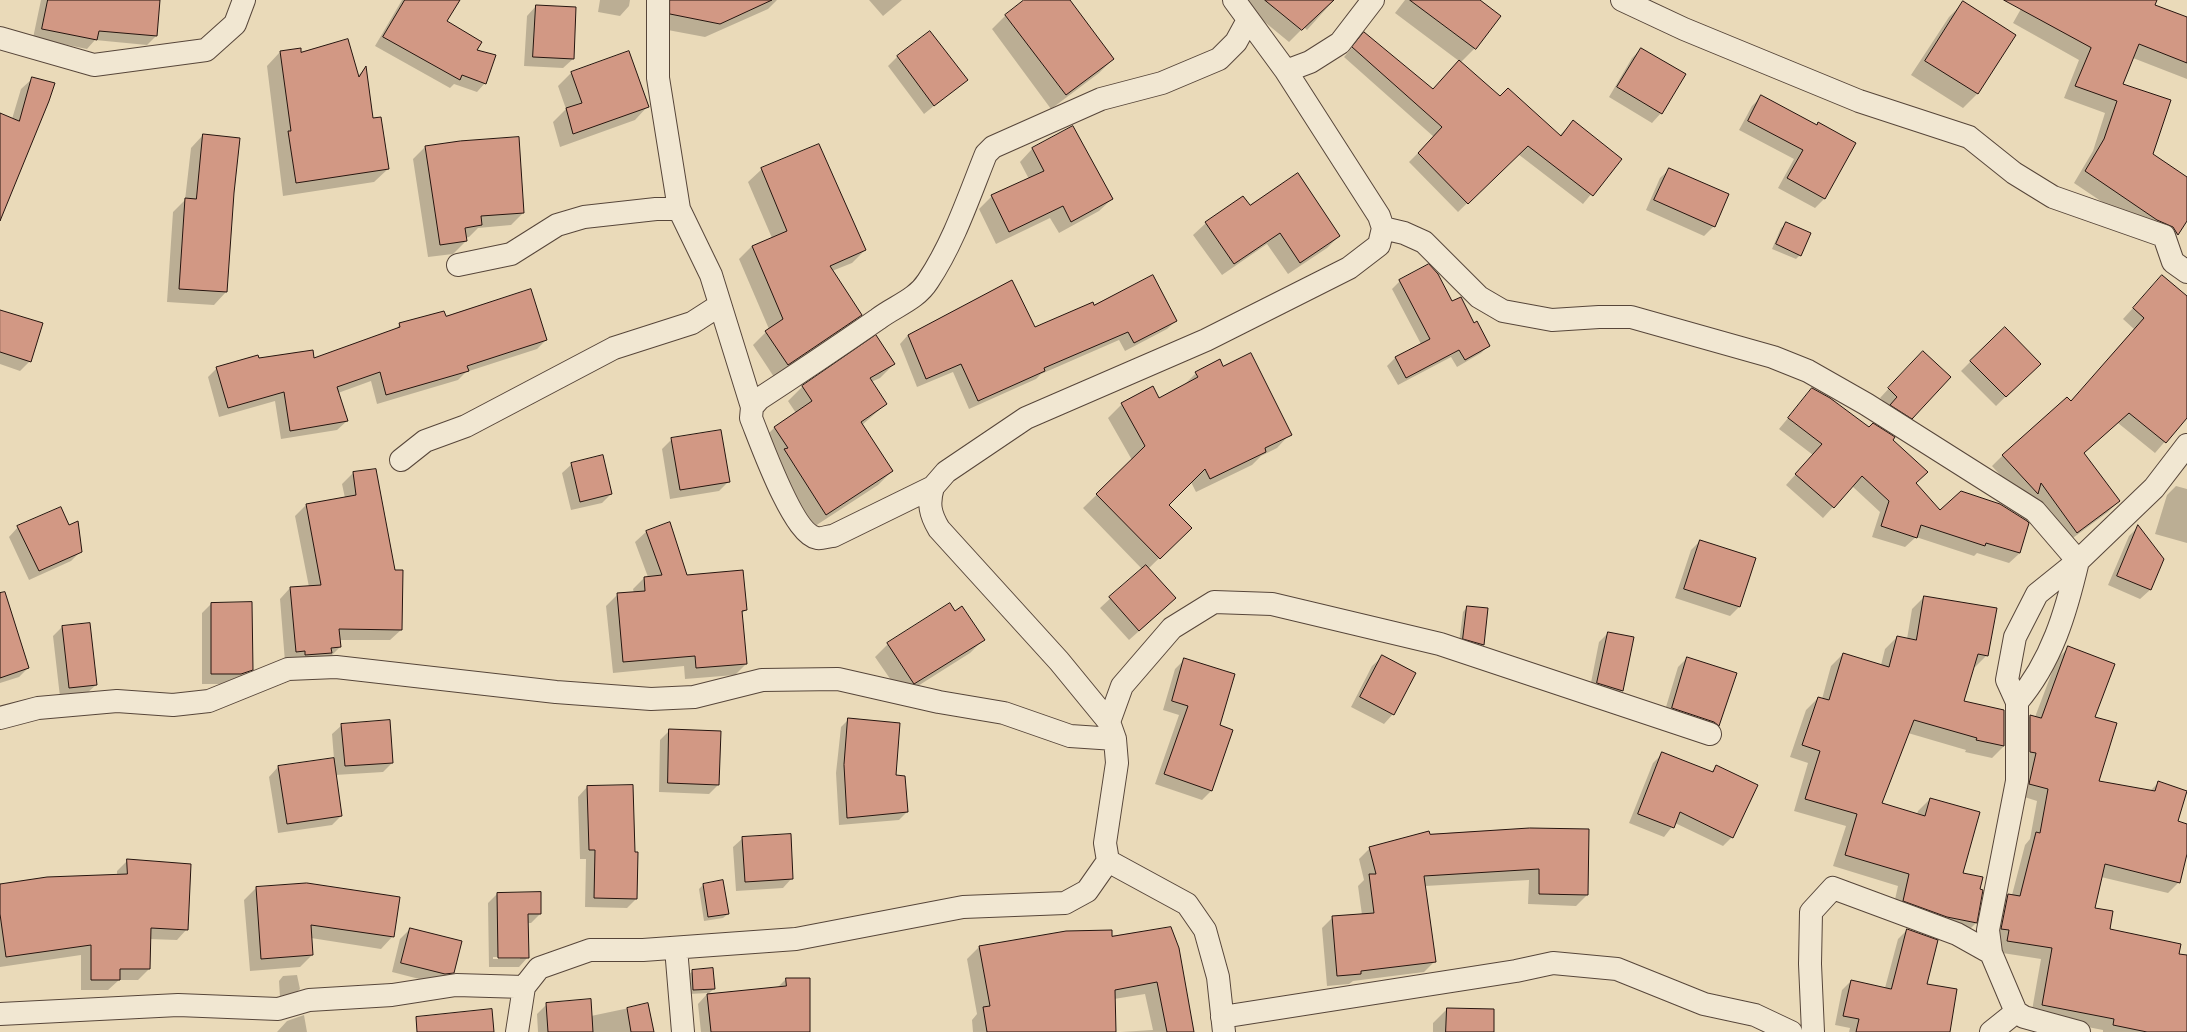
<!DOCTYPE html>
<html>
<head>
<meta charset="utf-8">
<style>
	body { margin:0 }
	canvas { display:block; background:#eadab9 }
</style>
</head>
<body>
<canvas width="2187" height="1032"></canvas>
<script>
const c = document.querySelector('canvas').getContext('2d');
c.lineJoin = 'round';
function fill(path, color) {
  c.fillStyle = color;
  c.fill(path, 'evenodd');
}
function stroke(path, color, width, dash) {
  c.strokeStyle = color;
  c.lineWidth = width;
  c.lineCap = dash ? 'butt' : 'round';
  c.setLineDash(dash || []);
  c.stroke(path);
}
fill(new Path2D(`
	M 41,0 L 97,0 L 158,13 L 156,36 L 147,45 L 95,40 L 87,49 L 33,38 Z
	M 402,0 L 459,0 L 446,22 L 476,50 L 485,83 L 477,92 L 454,84 L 450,88 L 375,46 Z
	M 600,0 L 630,0 L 629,6 L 620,16 L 598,12 Z
	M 665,0 L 777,0 L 768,9 L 705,37 L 657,28 Z
	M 869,0 L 902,0 L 883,16 Z
	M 1026,0 L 1069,0 L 1113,59 L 1099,73 L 1051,109 L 992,29 L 1006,15 Z
	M 1249,0 L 1334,0 L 1307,30 L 1304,27 L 1289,42 L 1244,5 Z
	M 1405,0 L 1478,0 L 1475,48 L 1461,62 L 1500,97 L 1559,136 L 1573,122 L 1620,159 L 1583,204 L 1518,154 L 1458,212 L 1409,162 L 1434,137 L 1344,57 L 1364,34 L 1432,90 L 1459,61 L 1395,13 Z
	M 2026,0 L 2156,0 L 2154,5 L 2187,18 L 2187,79 L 2133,58 L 2122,85 L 2152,154 L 2187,178 L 2187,219 L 2177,234 L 2166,245 L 2074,183 L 2093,151 L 2105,113 L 2064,98 L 2079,60 L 2013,23 Z
	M 1963,3 L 2014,36 L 1977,94 L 1963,108 L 1911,75 L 1949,17 Z
	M 536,6 L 573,59 L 563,68 L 524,66 L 527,16 Z
	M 930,33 L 966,80 L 924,114 L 888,66 L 897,57 Z
	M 1641,49 L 1661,113 L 1652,123 L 1609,97 L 1632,58 Z
	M 280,52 L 301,53 L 358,76 L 365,68 L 372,120 L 388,169 L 374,182 L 283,196 L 267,66 Z
	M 628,52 L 648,106 L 635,120 L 560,147 L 553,122 L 566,109 L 558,86 L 571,73 Z
	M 33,78 L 0,205 L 0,114 L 12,119 L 21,89 Z
	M 1761,97 L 1855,144 L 1824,199 L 1815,208 L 1778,188 L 1794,159 L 1739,130 L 1752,106 Z
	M 1073,127 L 1112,199 L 1099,211 L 1059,233 L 1050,218 L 996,244 L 979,209 L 992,196 L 1029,179 L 1020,162 L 1032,149 Z
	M 203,135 L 233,193 L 226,292 L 214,305 L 167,302 L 173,212 L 185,200 L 191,148 Z
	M 425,147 L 523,213 L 511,225 L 478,228 L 469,237 L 465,238 L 466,241 L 453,254 L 428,257 L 413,159 Z
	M 762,169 L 865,250 L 852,263 L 832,271 L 861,314 L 848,327 L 774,377 L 753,345 L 769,329 L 739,259 L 752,246 L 772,238 L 748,182 Z
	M 1670,169 L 1714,226 L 1704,236 L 1646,210 L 1660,178 Z
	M 1243,197 L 1249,207 L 1339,236 L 1327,248 L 1288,274 L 1267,244 L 1222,275 L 1193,235 L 1206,223 Z
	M 1786,224 L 1800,255 L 1796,259 L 1772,249 L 1781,228 Z
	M 1011,281 L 1035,328 L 1094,307 L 1176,321 L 1167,329 L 1125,351 L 1119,340 L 1041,374 L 1036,379 L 969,409 L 953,372 L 917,387 L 900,344 L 908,335 Z
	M 1400,281 L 1452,302 L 1474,324 L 1489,345 L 1481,353 L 1457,367 L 1451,357 L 1398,385 L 1387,366 L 1395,358 L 1421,344 L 1392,289 Z
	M 2152,287 L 2187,298 L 2187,416 L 2155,453 L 2118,423 L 2083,454 L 2119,501 L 2108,512 L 2066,543 L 2026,504 L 1992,466 L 2003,455 L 2071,402 L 2134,329 L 2123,319 Z
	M 0,314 L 30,361 L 20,371 L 0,364 Z
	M 445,318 L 546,340 L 537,349 L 466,372 L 458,380 L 377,404 L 371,381 L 338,393 L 347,421 L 337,430 L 281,439 L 275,401 L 219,417 L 208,377 L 217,368 L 258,359 L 314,359 L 395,330 L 400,324 Z
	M 876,337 L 894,364 L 880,378 L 871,382 L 886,404 L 862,425 L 892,471 L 878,485 L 812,528 L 760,442 L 774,428 L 796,413 L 788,401 L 802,387 Z
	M 1971,361 L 2030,373 L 1996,406 L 1961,371 Z
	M 1913,362 L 1912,418 L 1902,427 L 1889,407 L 1880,398 Z
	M 1223,368 L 1290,434 L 1277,448 L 1261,456 L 1252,465 L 1196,492 L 1191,482 L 1168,505 L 1190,528 L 1148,569 L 1165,608 L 1129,640 L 1100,608 L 1142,569 L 1083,508 L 1132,460 L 1108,418 L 1122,404 L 1158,399 L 1182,387 L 1196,373 Z
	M 1812,389 L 1869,429 L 1892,440 L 1914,484 L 1940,511 L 2020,553 L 2009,563 L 1977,553 L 1974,556 L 1916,537 L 1905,547 L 1872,537 L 1880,512 L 1852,486 L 1823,518 L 1786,485 L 1813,455 L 1779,429 Z
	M 672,439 L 728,482 L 719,491 L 670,499 L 662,449 Z
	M 572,464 L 611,494 L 602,503 L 571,510 L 562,473 Z
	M 353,473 L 401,630 L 390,640 L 339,640 L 340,647 L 329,658 L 285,662 L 280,599 L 290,588 L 309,587 L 295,516 L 306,505 L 345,498 L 342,484 Z
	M 2176,486 L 2187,489 L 2187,543 L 2155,534 L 2167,495 Z
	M 18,527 L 81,551 L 71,561 L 29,580 L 9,537 Z
	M 2138,527 L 2163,559 L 2150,590 L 2140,599 L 2108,585 L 2129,536 Z
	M 647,531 L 687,576 L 746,610 L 741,614 L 746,664 L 735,675 L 685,679 L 684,666 L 613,673 L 606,606 L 618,594 L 634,593 L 633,589 L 644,578 L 648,577 L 635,542 Z
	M 1700,541 L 1740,606 L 1730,616 L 1675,598 L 1691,550 Z
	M 1924,597 L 1996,609 L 1987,655 L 1975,667 L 1973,667 L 1963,702 L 2004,711 L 2004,746 L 1992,758 L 1965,752 L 1966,750 L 1908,733 L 1881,804 L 1917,815 L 1918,811 L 1930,799 L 1962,874 L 1979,890 L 1982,891 L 1976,923 L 1964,935 L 1892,913 L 1898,886 L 1833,866 L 1846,826 L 1794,811 L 1808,763 L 1790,757 L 1806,710 L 1818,698 L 1822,699 L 1831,666 L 1843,654 L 1881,665 L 1885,649 L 1897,637 L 1907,639 L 1912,609 Z
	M 211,604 L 252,669 L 243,679 L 231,684 L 202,684 L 202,613 Z
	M 1467,607 L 1487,609 L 1483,645 L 1478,649 L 1459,643 L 1463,612 Z
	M 955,612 L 983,640 L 970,653 L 902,696 L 875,657 L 888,644 Z
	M 62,627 L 96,685 L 86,694 L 60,697 L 53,636 Z
	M 1608,633 L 1622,690 L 1613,700 L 1589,693 L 1599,642 Z
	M 0,634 L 28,668 L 19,677 L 0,683 Z
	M 2068,648 L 2094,718 L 2098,782 L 2150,791 L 2159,782 L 2176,822 L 2187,825 L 2187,850 L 2179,882 L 2168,893 L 2101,877 L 2093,909 L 2108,930 L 2177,955 L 2187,956 L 2187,1032 L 2103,1032 L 2103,1030 L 2031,1016 L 2041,959 L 1996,952 L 1997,906 L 2008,895 L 2012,895 L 2025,845 L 2030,839 L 2037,801 L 2018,795 L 2018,728 L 2030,716 L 2035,717 L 2057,659 Z
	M 1382,657 L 1393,714 L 1384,724 L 1351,707 L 1372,666 Z
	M 1687,658 L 1719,725 L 1709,735 L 1663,717 L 1678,667 Z
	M 1184,660 L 1219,726 L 1212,790 L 1202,800 L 1155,784 L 1179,715 L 1163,710 L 1175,669 Z
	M 849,719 L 895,776 L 907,812 L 899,820 L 839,825 L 836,773 L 841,727 Z
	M 342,725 L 392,763 L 383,772 L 335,775 L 341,816 L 332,825 L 278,833 L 269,777 L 278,767 L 334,759 L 332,734 Z
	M 670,730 L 718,785 L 709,794 L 659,792 L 660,740 Z
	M 1663,753 L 1711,772 L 1716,767 L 1732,837 L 1723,846 L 1675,823 L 1664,837 L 1629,823 L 1653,763 Z
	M 587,787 L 634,853 L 636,899 L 627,908 L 585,907 L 586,859 L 580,859 L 578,797 Z
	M 1530,829 L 1587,895 L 1576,906 L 1528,904 L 1529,880 L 1425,886 L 1435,961 L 1424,972 L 1353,981 L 1349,984 L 1327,986 L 1322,928 L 1333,917 L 1362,915 L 1358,886 L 1364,880 L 1359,859 L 1370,848 L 1429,835 Z
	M 743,838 L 792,878 L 783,888 L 736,891 L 733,847 Z
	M 128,860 L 187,929 L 177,940 L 149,939 L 149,969 L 138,980 L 119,980 L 108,990 L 81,990 L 81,955 L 0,967 L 0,885 L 117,875 L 117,871 Z
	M 703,885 L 728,914 L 723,918 L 704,921 L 699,889 Z
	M 256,888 L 393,936 L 381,949 L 311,938 L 312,955 L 300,967 L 250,971 L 244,900 Z
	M 497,894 L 540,914 L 531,923 L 527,923 L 528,957 L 519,967 L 489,967 L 488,903 ZM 493,957 L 520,957 L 520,959 L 493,959 Z
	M 1170,928 L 1194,1032 L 1120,1032 L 1153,1030 L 1145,994 L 1114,999 L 1115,1032 L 973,1032 L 972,1020 L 977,1014 L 967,959 L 979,947 L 1111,937 Z
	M 410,929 L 453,972 L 443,982 L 435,983 L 392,972 L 400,939 Z
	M 1907,930 L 1926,985 L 1949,1032 L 1849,1032 L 1850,1028 L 1835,1025 L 1842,990 L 1851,981 L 1885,988 L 1898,939 Z
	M 693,971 L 714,989 L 708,994 L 778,987 L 786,979 L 809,979 L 809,1032 L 701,1032 L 698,1004 L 708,993 L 689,994 L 688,975 Z
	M 297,975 L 300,989 L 295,994 L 280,998 L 279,981 L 283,976 Z
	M 547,1004 L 591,1016 L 648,1004 L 653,1032 L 538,1032 L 537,1014 Z
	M 1447,1009 L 1493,1032 L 1433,1032 L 1433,1023 Z
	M 304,1015 L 307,1032 L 277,1032 L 287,1021 Z`), '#0003');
const building = new Path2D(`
	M 48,0 L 160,0 L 157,36 L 99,31 L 97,40 L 42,29 Z
	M 405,0 L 460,0 L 447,21 L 482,42 L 477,50 L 496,55 L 486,84 L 462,75 L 460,80 L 383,37 Z
	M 670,0 L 772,0 L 720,24 L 670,14 Z
	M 1024,0 L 1070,0 L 1114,59 L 1066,95 L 1005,15 Z
	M 1265,0 L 1334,0 L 1302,30 Z
	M 1410,0 L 1480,0 L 1501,16 L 1476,49 Z
	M 2004,0 L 2157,0 L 2155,5 L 2187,17 L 2187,63 L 2139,44 L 2123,84 L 2171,100 L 2153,154 L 2187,177 L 2187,221 L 2178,235 L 2173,227 L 2157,220 L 2085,171 L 2104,139 L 2117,101 L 2075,86 L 2091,48 Z
	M 1963,1 L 2016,35 L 1978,94 L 1925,61 Z
	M 536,5 L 576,7 L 574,59 L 533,57 Z
	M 930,31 L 968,80 L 934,106 L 897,56 Z
	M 1364,32 L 1433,89 L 1459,60 L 1500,96 L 1508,88 L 1561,136 L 1573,120 L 1622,159 L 1593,196 L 1528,146 L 1468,204 L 1418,153 L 1442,127 L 1352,47 Z
	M 348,39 L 359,77 L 366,66 L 373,118 L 381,117 L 389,169 L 296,183 L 288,131 L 291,131 L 280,51 L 301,48 L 301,52 Z
	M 1641,48 L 1686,74 L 1662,114 L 1617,87 Z
	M 629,51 L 649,107 L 573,134 L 566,108 L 582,103 L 571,72 Z
	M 32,77 L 55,83 L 49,101 L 0,221 L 0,113 L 19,121 Z
	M 1761,95 L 1817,125 L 1818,122 L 1856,143 L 1825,199 L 1787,178 L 1803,150 L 1748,121 Z
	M 1073,126 L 1113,199 L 1071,222 L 1063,206 L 1009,232 L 991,195 L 1044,171 L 1032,148 Z
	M 203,134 L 240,138 L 234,193 L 227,292 L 179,289 L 185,198 L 196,199 Z
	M 519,137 L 524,213 L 481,216 L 482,225 L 465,228 L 467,241 L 440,245 L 425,146 L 460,141 Z
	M 819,144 L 866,250 L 830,266 L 862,315 L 788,365 L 765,331 L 783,319 L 752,246 L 787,231 L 761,168 Z
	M 1669,168 L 1729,194 L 1715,227 L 1654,200 Z
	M 1298,173 L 1340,236 L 1300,263 L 1280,233 L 1234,264 L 1205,222 L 1243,196 L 1250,205 Z
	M 1786,222 L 1811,233 L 1801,256 L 1776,244 Z
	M 1429,264 L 1438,274 L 1452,301 L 1461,297 L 1474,323 L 1477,321 L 1490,346 L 1465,360 L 1459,350 L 1406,378 L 1395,357 L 1430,339 L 1399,280 Z
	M 1153,275 L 1177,321 L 1134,343 L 1128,332 L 1044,368 L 1045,371 L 978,401 L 961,364 L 926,379 L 908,335 L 1012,280 L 1035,327 L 1093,302 L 1094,305 Z
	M 2162,275 L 2187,296 L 2187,418 L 2166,443 L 2129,413 L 2084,453 L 2120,501 L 2077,533 L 2041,483 L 2038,494 L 2002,455 L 2067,397 L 2071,401 L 2144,318 L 2133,308 Z
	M 531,289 L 547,340 L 467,366 L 469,371 L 386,395 L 380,372 L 337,387 L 348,421 L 290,431 L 284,392 L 228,408 L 216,367 L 258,355 L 259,358 L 313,350 L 314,358 L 400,327 L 399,323 L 444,311 L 446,316 Z
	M 0,310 L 43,323 L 31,362 L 0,352 Z
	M 2005,327 L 2041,364 L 2006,397 L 1970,361 Z
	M 876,335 L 895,364 L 870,378 L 887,404 L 861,422 L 893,471 L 826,515 L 784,449 L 788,448 L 774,427 L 812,401 L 802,386 Z
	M 1923,351 L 1951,377 L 1912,419 L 1890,405 L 1897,397 L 1888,388 Z
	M 1251,353 L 1292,435 L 1265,448 L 1266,452 L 1210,479 L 1205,469 L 1169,505 L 1192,528 L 1160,559 L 1096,494 L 1145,446 L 1121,403 L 1153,386 L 1159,398 L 1198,377 L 1195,372 L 1220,359 L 1223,366 Z
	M 1812,388 L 1830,398 L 1869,427 L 1873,423 L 1895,437 L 1893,440 L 1928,472 L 1916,483 L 1940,510 L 1961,491 L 2000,504 L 2027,521 L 2029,523 L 2020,553 L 1986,543 L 1985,546 L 1921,525 L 1917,538 L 1881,526 L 1889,501 L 1862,476 L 1834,508 L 1795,474 L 1822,444 L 1788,418 Z
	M 721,430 L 730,482 L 680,490 L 671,438 Z
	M 603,455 L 612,494 L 580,502 L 571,463 Z
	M 376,469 L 395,570 L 403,570 L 402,630 L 339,629 L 341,647 L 331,648 L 332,653 L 305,655 L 305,651 L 296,652 L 290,587 L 321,585 L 306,504 L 356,495 L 353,472 Z
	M 61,507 L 69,525 L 78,521 L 82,552 L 39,571 L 17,526 Z
	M 670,522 L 687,575 L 743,570 L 747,610 L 742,611 L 747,664 L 696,668 L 695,656 L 623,662 L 617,593 L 645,591 L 644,577 L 662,575 L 646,531 Z
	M 2138,525 L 2164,559 L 2151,590 L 2117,576 Z
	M 1700,540 L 1756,558 L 1740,607 L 1684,589 Z
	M 1146,565 L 1176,598 L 1139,631 L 1109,597 Z
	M 5,592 L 29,668 L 0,678 L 0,593 Z
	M 1924,596 L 1997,608 L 1988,656 L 1978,654 L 1964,701 L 2004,710 L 2004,746 L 1976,740 L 1977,738 L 1914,720 L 1882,803 L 1925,816 L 1930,798 L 1980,812 L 1963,873 L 1983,877 L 1980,889 L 1983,890 L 1977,923 L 1947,917 L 1903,901 L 1909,874 L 1845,855 L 1857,814 L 1805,799 L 1820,751 L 1802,745 L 1818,697 L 1829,700 L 1843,653 L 1889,667 L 1897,636 L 1916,640 Z
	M 252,602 L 253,670 L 241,674 L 211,674 L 211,603 Z
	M 950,603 L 955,611 L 962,606 L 985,640 L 914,684 L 887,643 Z
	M 1467,606 L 1488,608 L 1484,645 L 1463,639 Z
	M 90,623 L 97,685 L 69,688 L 62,626 Z
	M 1608,632 L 1634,637 L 1623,691 L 1597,683 Z
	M 2068,646 L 2115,664 L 2095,717 L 2117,723 L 2099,781 L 2155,791 L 2158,781 L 2187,791 L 2178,821 L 2187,824 L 2187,854 L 2180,883 L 2105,864 L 2095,908 L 2113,911 L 2110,929 L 2181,944 L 2179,954 L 2187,955 L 2187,1032 L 2147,1032 L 2113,1025 L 2114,1019 L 2042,1005 L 2052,948 L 2007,941 L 2009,930 L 2001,929 L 2008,894 L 2020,896 L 2036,832 L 2040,833 L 2048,789 L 2029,784 L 2036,753 L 2030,752 L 2030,715 L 2041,718 Z
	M 1382,655 L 1416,673 L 1394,715 L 1360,697 Z
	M 1687,657 L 1737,673 L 1719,726 L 1714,722 L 1672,708 Z
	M 1184,658 L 1235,674 L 1220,725 L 1233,730 L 1212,791 L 1164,774 L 1188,706 L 1172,701 Z
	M 848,718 L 900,723 L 896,775 L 905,776 L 908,812 L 847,818 L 844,765 Z
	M 390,720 L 393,763 L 345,766 L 341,724 Z
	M 669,729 L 721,731 L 719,785 L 668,783 Z
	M 1662,752 L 1713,772 L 1716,765 L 1758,785 L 1733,838 L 1680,812 L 1674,828 L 1638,814 Z
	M 334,758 L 342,816 L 287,824 L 278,766 Z
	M 633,785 L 635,852 L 638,852 L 637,899 L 594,898 L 595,850 L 589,850 L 587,786 Z
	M 1530,828 L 1589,829 L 1588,895 L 1539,894 L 1539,869 L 1424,876 L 1436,962 L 1361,971 L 1361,974 L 1337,976 L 1332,916 L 1374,913 L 1369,874 L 1376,874 L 1369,847 L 1429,831 L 1430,834 Z
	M 791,834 L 793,879 L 745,882 L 742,837 Z
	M 127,859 L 191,864 L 188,930 L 151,928 L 150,969 L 120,969 L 120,980 L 91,980 L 91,945 L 6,957 L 0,914 L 0,884 L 47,877 L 127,874 Z
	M 723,880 L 729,914 L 708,917 L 703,884 Z
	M 307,883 L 400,897 L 394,937 L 311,925 L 313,955 L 261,959 L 256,887 Z
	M 541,892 L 541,914 L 528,914 L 529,958 L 498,958 L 497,893 Z
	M 1171,927 L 1179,948 L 1194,1032 L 1167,1032 L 1157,982 L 1115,990 L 1116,1032 L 987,1032 L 983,1007 L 990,1006 L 979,946 L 1066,931 L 1112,930 L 1112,936 Z
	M 410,928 L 462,941 L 454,973 L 445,974 L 401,963 Z
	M 1907,929 L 1938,940 L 1927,984 L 1957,989 L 1950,1032 L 1856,1032 L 1859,1019 L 1843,1016 L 1851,980 L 1891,989 Z
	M 713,968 L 715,989 L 693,990 L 692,970 Z
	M 786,978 L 810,978 L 810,1032 L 711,1032 L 707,994 L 786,986 Z
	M 591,999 L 593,1032 L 548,1032 L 546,1003 Z
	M 648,1003 L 654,1032 L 631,1032 L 627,1008 Z
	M 1447,1008 L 1494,1009 L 1494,1032 L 1446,1032 Z
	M 492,1009 L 494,1032 L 417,1032 L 416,1017 Z`);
fill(building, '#d29884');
stroke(building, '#26150f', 1);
const street = new Path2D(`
	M 658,0 L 658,78 L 679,209
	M 1622,0 L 1684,29 L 1859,101 L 1969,137 L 2014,173 L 2053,197 L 2164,236 L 2173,262 L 2187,272
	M 0,38 L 94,65 L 206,50 L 235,24 L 244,0
	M 1286,71 L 1310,62 L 1340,43 L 1373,0
	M 1383,228 L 1404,233 L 1424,242 L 1479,297 L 1503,311 L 1552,320 L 1599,317 L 1631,317 L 1773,357 L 1808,371 L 1866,404 L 2035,511 L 2078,561
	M 458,265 L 511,254 L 557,225 L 584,217 L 656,209 L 679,209 L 711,275 L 752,407 L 751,418 C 760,440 793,534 817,538 C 822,539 828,536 833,536 L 933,487 L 946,472 L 1026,418 L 1206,340 L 1349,268 L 1379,245 L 1383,228 L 1379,216 L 1286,71 L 1234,0
	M 752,407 L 759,399 C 799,373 839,346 878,319 C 895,306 916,300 928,281 C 954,242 969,196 986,154 L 993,147 L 1101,99 L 1162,83 L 1219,59 L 1236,42 L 1248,20
	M 401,460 L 425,441 L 466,426 L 614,348 L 692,323 L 720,305
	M 933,487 C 928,504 930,514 939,529 L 1059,661 L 1109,722 L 1115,739 L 1117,763 L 1105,843 L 1108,861 L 1187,904 L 1205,930 L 1218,977 L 1224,1032
	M 2017,702 C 2052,661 2066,612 2078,561
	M 0,718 L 38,708 L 117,701 L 173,705 L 209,701 L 288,669 L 336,667 L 556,692 L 651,699 L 694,697 L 762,680 L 838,679 L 939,702 L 1004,713 L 1070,736 L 1115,739
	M 1109,722 L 1122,686 L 1172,628 L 1214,602 L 1272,604 L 1440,644 L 1710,734
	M 676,948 L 683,1032
	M 0,1014 L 178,1005 L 278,1009 L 309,1000 L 392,995 L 456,985 L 524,987
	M 1222,1017 L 1516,971 L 1553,963 L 1617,969 L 1704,1004 L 1755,1015 L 1791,1032
	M 517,1032 L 524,987 L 539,968 L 590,950 L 643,950 L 796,939 L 963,907 L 1065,903 L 1087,891 L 1108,861
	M 1813,1032 L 1810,964 L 1811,912 L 1833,888 L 1957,934 L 1991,953
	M 1991,1032 L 2016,1012
	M 2079,1032 L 2024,1017 L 2016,1012 L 1991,953 L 1988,930 L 2017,781 L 2017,702 L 2007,680 L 2015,637 L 2037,594 L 2078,561 L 2154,488 L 2187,445`);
stroke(street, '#57463a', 24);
stroke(street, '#f1e7d2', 22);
</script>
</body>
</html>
